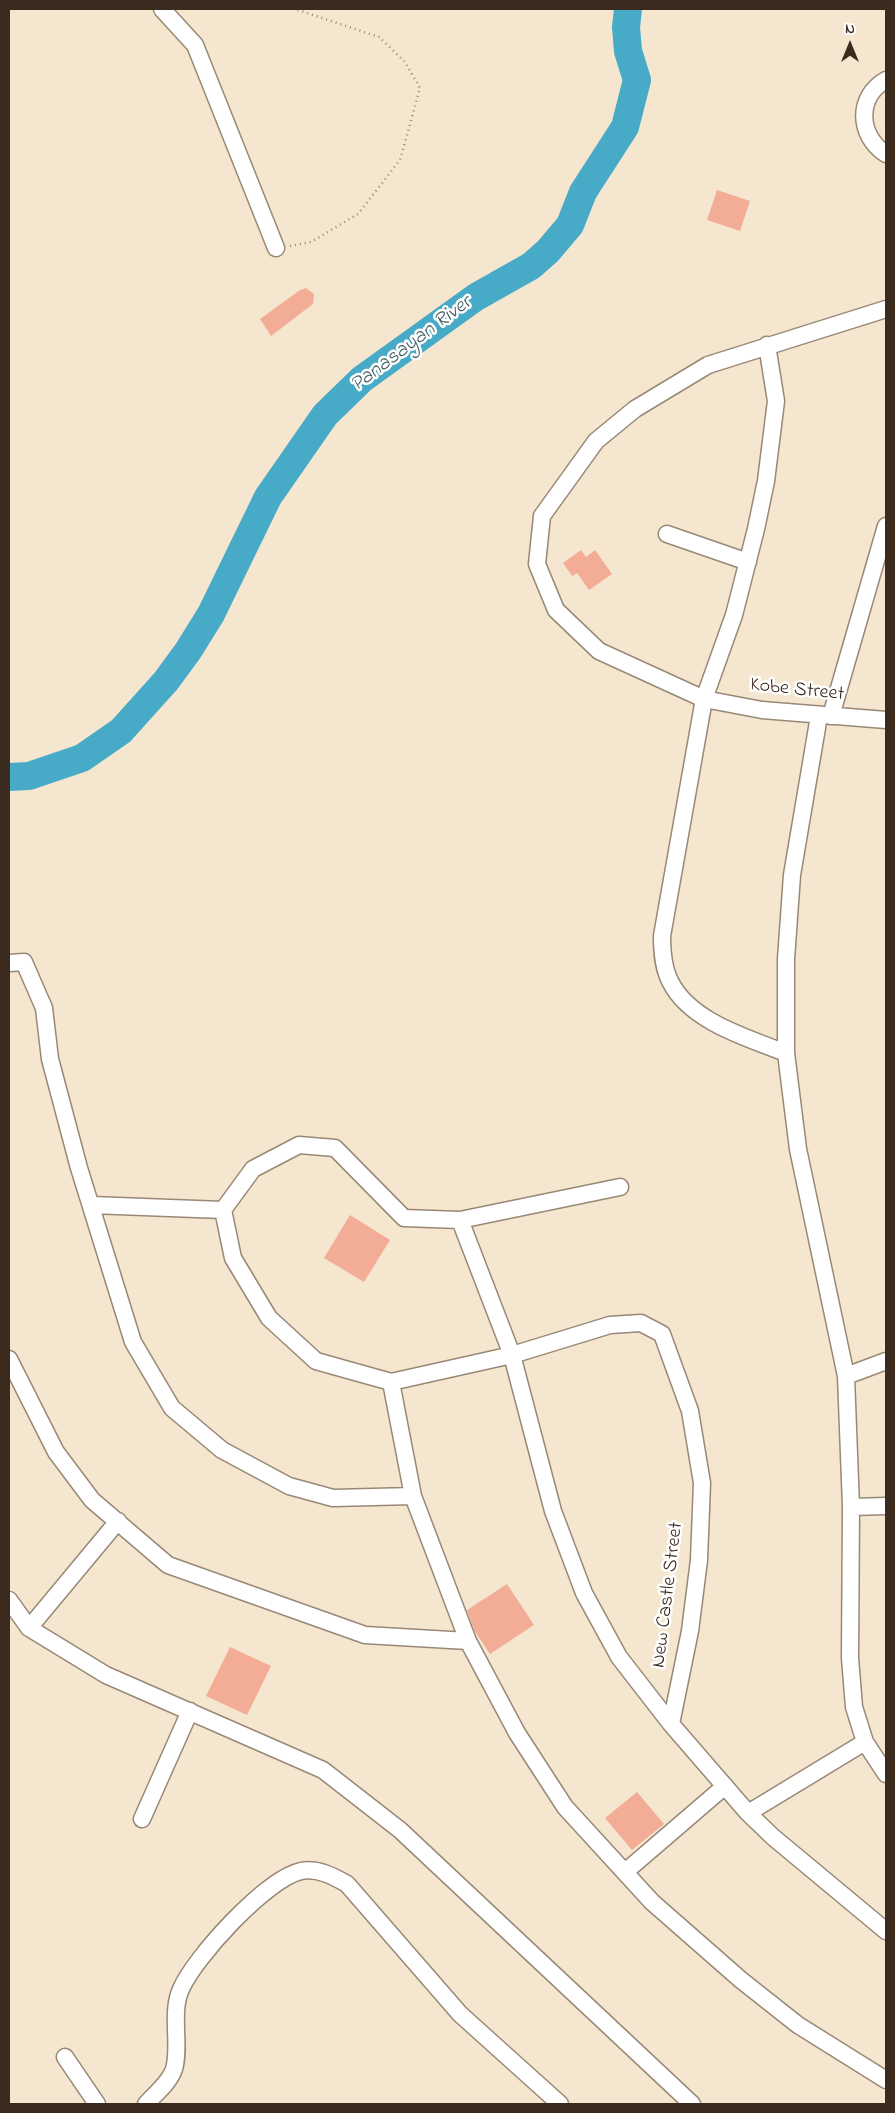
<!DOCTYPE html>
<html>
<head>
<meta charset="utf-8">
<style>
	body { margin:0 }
	#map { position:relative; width:895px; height:2113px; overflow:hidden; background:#f5e6cf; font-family:"Indie Flower",sans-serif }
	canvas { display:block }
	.frame { position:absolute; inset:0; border:10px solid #3b2a1e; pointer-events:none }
	.north { position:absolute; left:825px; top:20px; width:50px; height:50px; -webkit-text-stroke:4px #fff; paint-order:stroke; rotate:0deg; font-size:14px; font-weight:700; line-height:20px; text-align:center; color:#3b2a1e }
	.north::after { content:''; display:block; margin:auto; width:18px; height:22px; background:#3b2a1e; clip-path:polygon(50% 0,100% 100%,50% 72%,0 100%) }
</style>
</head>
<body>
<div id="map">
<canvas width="895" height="2113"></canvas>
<div class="frame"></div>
<div class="north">N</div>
</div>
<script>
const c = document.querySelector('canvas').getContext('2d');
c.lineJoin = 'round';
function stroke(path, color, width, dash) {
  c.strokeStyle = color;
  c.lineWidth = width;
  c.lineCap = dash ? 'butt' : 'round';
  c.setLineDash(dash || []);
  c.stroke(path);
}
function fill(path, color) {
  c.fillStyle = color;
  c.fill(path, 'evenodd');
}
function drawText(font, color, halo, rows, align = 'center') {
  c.font = font + ' "Indie Flower",sans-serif';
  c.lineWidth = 5;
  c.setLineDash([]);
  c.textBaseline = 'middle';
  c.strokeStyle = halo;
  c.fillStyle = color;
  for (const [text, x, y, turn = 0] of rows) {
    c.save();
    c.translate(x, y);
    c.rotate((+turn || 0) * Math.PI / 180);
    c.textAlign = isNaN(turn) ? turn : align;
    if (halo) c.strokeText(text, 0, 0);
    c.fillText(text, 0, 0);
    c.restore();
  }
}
stroke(new Path2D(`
	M 9,777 L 29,776 L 82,758 L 121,731 L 166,681 L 188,651 L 211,614 L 268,497 L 325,415 L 362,379 L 476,297 L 531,266 L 548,251 L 570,225 L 583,192 L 625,127 L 637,80 L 628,51 L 626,27 L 628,9`), '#47aac7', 28);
fill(new Path2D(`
	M 717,190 L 750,201 L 740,231 L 707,220 Z
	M 306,288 L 314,294 L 313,304 L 271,336 L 260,319 L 300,290 Z
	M 581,550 L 586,557 L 595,550 L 612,574 L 589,590 L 577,573 L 572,576 L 563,563 Z
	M 350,1215 L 390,1240 L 364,1282 L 324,1258 Z
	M 507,1584 L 534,1625 L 490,1654 L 474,1630 L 467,1610 Z
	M 230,1647 L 271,1666 L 247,1715 L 206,1696 Z
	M 637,1792 L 664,1824 L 632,1850 L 605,1818 Z`), '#f3ad97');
const minor = new Path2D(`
	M 162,9 L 195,45 L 276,248
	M 886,80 C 856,97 858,136 886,154
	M 886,309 L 708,365 L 635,409 L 596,441 L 542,516 L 537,564 L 556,610 L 599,651 L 704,699 L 762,710 L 886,720
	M 767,345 L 776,401 L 766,481 L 756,529 L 734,615 L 704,699 L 662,936 C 662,952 663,967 670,981 C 689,1021 747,1038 786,1053
	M 667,534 L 748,562
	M 819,716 L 792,875 L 786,959 L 786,1053 L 798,1149 L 846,1376 L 851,1507 L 850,1658 L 854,1707 L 865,1742 L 886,1774
	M 831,716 L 886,526
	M 9,963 L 24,962 L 44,1008 L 50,1059 L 79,1168 L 133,1342 L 172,1408 L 222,1450 L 289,1486 L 333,1498 L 413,1496
	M 91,1205 L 223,1210
	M 223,1210 L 233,1258 L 269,1318 L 316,1361 L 391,1382 L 512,1355 L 610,1325 L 641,1323 L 662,1334 L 690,1411 L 702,1483 L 699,1560 L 690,1631 L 671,1724
	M 223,1210 L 253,1169 L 299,1145 L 335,1148 L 404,1218 L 460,1220 L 620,1187
	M 460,1220 L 512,1355 L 553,1511 L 584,1593 L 619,1657 L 671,1724 L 748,1813 L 773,1837 L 886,1931
	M 9,1359 L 56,1452 L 92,1500 L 168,1565 L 365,1635 L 468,1641
	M 846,1376 L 886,1361
	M 391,1382 L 413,1496 L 468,1641 L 517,1733 L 565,1807 L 652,1902 L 741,1980 L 798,2025 L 886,2080
	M 851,1507 L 886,1506
	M 9,1600 L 29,1628 L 106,1675 L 323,1770 L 400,1830 L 692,2104
	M 29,1628 L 118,1521
	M 748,1813 L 865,1742
	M 142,1819 L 190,1711
	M 625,1872 L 725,1786
	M 65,2057 L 97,2104
	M 146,2104 C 155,2094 170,2082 174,2069 C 181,2046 170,2013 181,1989 C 195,1957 266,1879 301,1871 C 318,1868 333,1876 347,1884 L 460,2014 L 560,2104`);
stroke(minor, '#988876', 19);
stroke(new Path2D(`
	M 290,246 L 311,242 L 358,214 L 400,160 L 420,88 L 405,62 L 379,37 L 295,9`), '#988876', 2.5, [1, 4]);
stroke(minor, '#fff', 16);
drawText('20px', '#3b2a1e', '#fff', [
	["Kobe Street",797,691,6],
	["New Castle Street",669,1595,-83]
]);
drawText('italic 21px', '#405d62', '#fff', [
	["Panasayan River",412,345,-37]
]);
</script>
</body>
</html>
